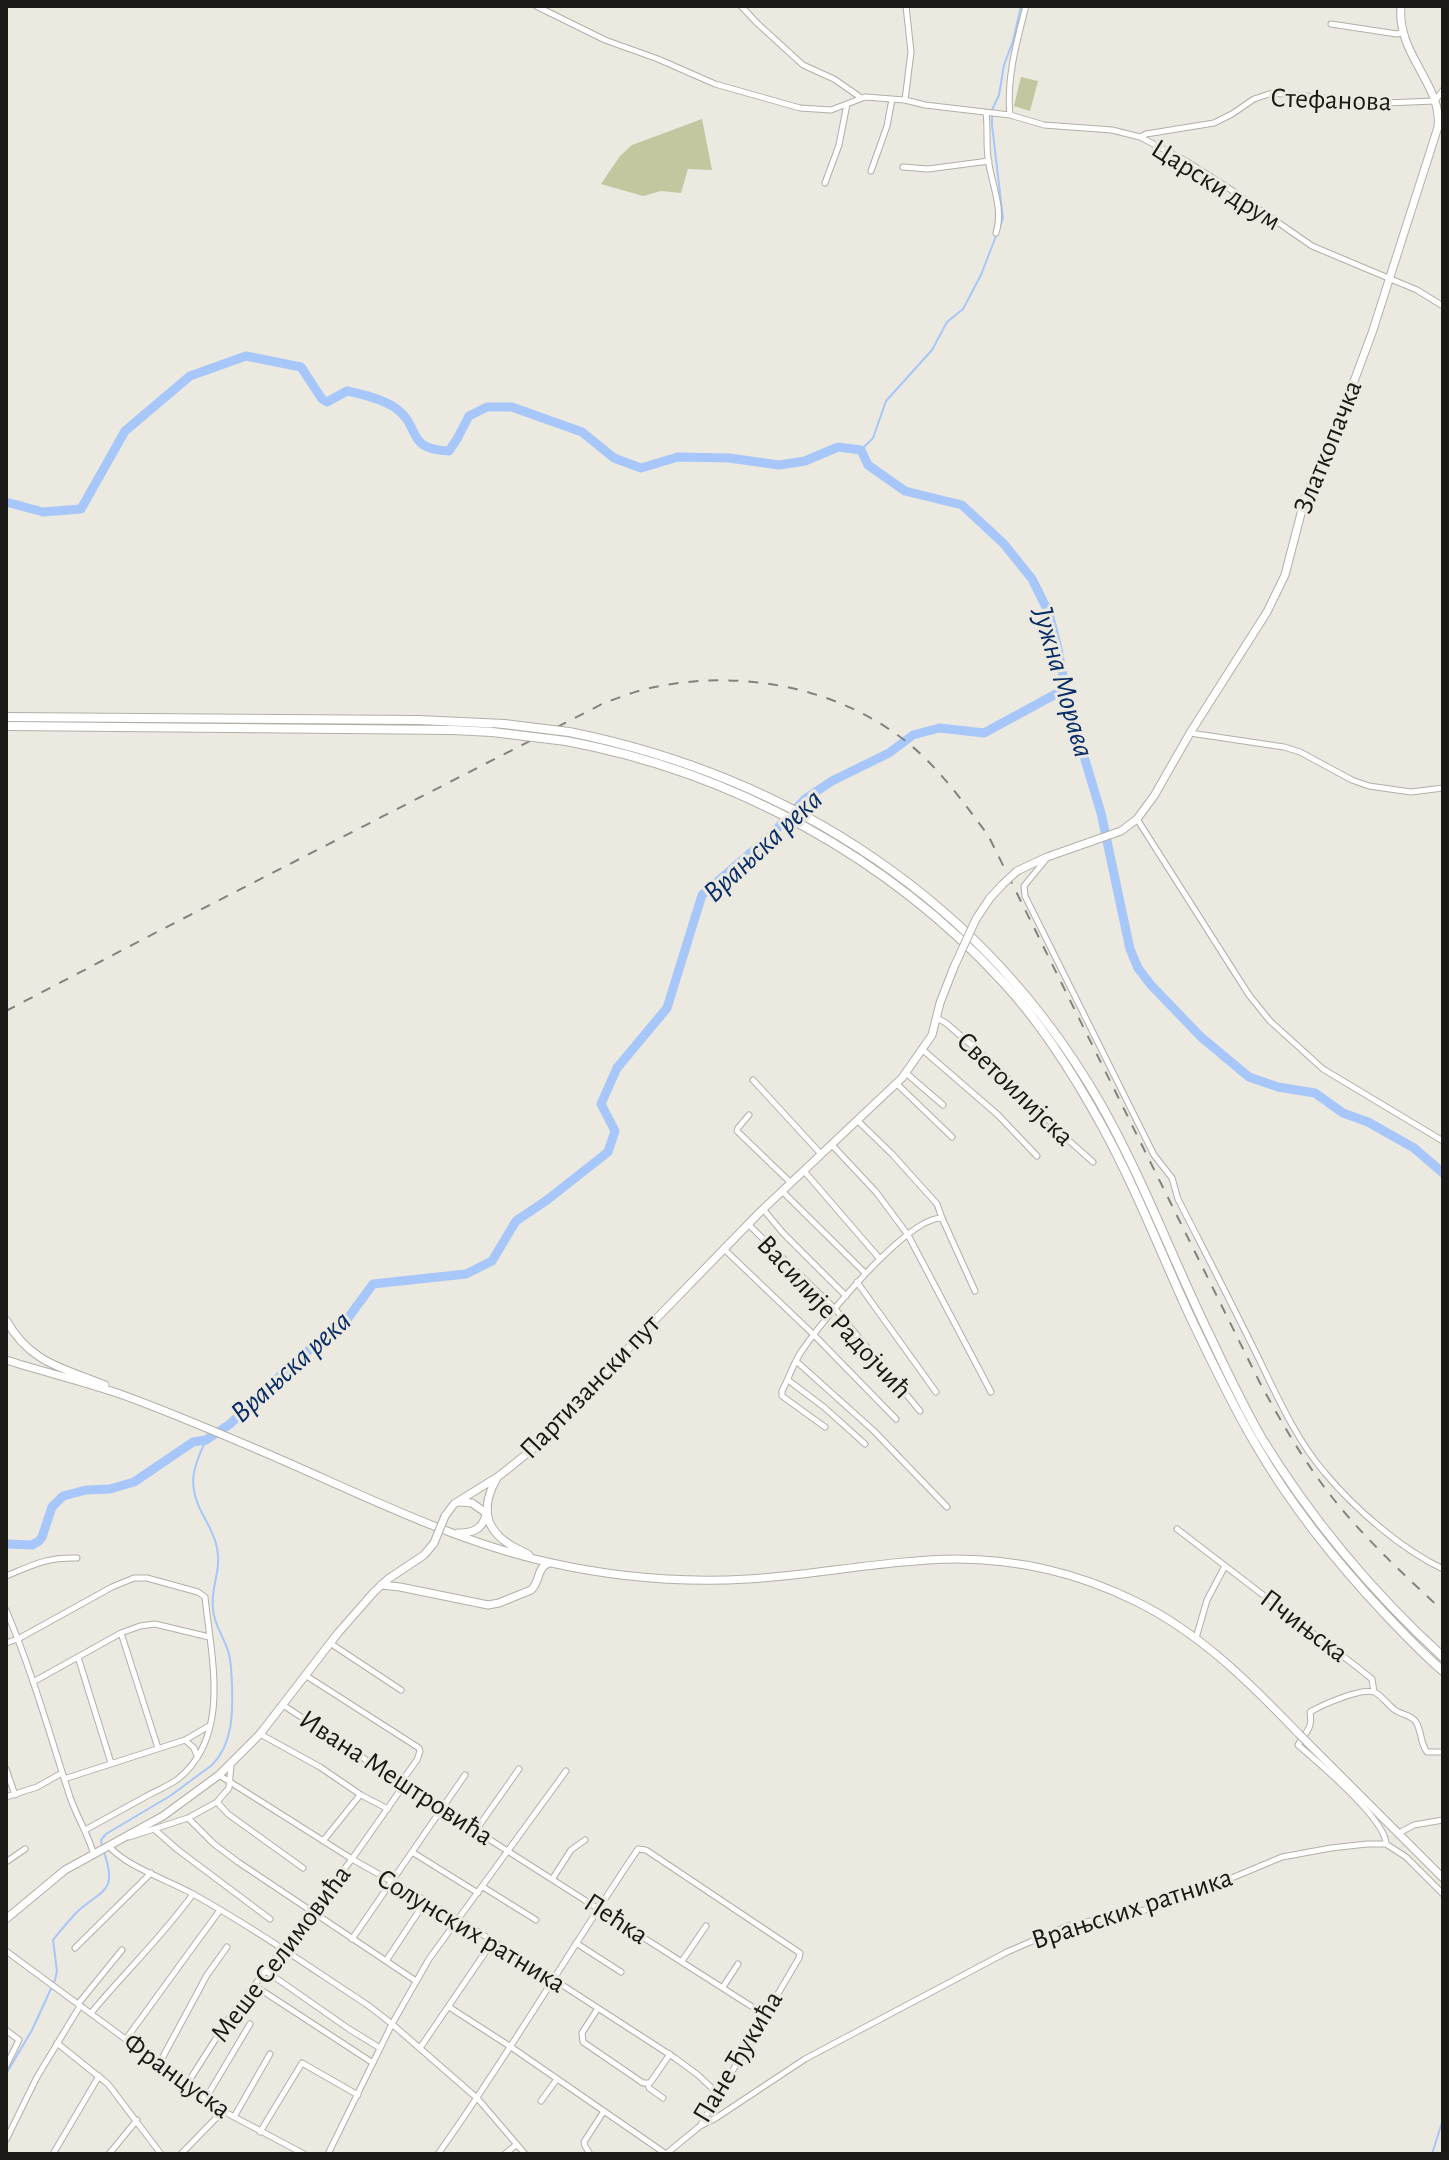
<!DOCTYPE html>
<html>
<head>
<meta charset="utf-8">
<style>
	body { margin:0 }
	#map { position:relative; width:1449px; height:2160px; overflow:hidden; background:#ebe9e0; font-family:"Alegreya Sans",sans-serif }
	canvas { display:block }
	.frame { position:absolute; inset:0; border:8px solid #1a1916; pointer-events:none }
</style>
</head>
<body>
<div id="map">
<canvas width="1449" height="2160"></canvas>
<div class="frame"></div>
</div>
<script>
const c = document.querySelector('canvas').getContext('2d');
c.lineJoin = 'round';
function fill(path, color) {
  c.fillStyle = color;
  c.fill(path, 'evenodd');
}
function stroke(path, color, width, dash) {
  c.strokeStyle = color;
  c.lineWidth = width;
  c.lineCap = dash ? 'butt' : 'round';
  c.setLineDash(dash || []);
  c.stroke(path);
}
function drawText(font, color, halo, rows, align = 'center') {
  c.font = font + ' "Alegreya Sans",sans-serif';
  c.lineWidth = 6;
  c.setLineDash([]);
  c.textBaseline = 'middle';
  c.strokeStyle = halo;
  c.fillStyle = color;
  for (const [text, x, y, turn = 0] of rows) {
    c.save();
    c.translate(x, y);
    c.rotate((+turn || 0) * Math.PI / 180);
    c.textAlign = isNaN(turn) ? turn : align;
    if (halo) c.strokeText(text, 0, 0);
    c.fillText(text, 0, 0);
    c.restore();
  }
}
fill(new Path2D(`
	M 1021,77 L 1038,81 L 1030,111 L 1014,106 Z
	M 702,119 L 712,170 L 688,169 L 681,193 L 661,191 L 643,196 L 601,184 L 620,156 L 632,145 Z`), '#c3c69e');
stroke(new Path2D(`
	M 1000,227 L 1003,218 L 992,125 L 992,110 L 999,95 L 1004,65 L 1013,41 L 1021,6
	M 861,450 L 873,438 L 886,401 L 932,350 L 947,322 L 963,309 L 981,275 L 996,236
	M 102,1846 L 101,1840 L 106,1834 L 170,1796 L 212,1765 C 233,1744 233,1712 232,1684 C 231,1672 232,1660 227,1648 C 222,1634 214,1624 213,1609 C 210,1587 222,1571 217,1548 C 215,1536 209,1526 203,1515 C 187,1486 192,1469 206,1440
	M 6,2074 L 32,2030 L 55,1980 L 57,1971 L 53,1940 C 61,1930 70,1919 79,1910 C 105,1888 117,1891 104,1852
	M 1432,2154 L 1443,2119`), '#a7c6f9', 2);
stroke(new Path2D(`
	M 6,502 L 43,512 L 81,509 L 125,431 L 190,376 L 246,356 L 301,367 L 322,399 L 327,402 L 347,391 C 362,394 381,399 394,407 C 422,425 404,450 449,451 L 457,439 L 469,416 L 487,407 L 512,407 L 582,432 L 614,458 L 641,468 L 678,457 L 729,458 L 779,465 L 805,461 L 838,447 L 861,450 L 868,465 L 905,491 L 962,505 L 1004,544 L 1032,579 L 1049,613 L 1058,649 L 1068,703 L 1101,813 L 1130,949 L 1138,968 L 1151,985 L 1201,1037 L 1249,1077 L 1278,1087 L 1315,1093 L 1343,1113 L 1368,1122 L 1414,1148 L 1443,1173
	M 6,1544 L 32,1545 L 39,1541 L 42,1537 L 52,1507 L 63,1496 L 86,1490 L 110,1489 L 134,1482 L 193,1442 L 206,1440 L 230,1424 L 302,1355 L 340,1329 L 373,1284 L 466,1274 L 492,1261 L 516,1221 L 547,1200 L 608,1152 L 615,1131 L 601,1104 L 617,1068 L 667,1008 L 702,895 L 769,837 L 805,799 L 832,781 L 889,753 L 913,735 L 939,728 L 984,733 L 1065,689`), '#a7c6f9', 9);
const minor = new Path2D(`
	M 536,6 L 605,40 L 658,59 L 715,84 L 800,108 L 831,110 L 865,97 L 905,100 L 925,105 L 1010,115 L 1044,125 L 1112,130 L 1140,137 L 1186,161 L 1227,187 L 1312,246 L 1417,290 L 1443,306
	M 741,6 L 757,23 L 803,65 L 834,79 L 860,97
	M 1331,24 L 1397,34 L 1402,33
	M 905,100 L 911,52 L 906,6
	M 986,113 C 988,128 986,143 988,158 C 991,184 1004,207 996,233
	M 1010,115 C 1006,79 1017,41 1026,6
	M 1140,137 L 1146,134 L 1214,123 L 1232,114 L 1254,99 L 1272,93 L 1385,103 L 1435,101 L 1443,90
	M 903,167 L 928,169 L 989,161
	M 871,171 L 887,126 L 892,99
	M 825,183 L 839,145 L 847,104
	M 1190,733 L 1284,747 L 1300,752 L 1352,780 L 1369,786 L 1411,792 L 1443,788
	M 1137,819 L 1249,995 L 1270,1021 L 1323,1069 L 1443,1141
	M 1047,858 L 1024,886 L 1025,896 L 1154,1155 L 1172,1178 L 1178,1199 C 1205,1252 1232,1304 1258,1357 C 1277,1396 1297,1441 1325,1473 C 1355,1509 1401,1549 1443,1569
	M 937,1018 L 946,1023 L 1000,1070 L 1066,1138 L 1093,1162
	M 923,1050 L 998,1115 L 1037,1156
	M 906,1073 L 943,1105
	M 753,1080 L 821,1154
	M 897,1084 L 952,1137
	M 749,1115 L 738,1128 L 737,1131 L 791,1183
	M 858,1121 L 892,1154 L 937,1204 L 942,1218 L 975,1291
	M 832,1145 L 876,1192 L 908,1235 L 991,1392
	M 804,1171 L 879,1258
	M 782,1191 L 865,1273
	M 763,1209 L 783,1233 L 846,1296
	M 748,1224 L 836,1310 L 920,1411
	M 724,1249 L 814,1335 L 896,1419
	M 857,1282 L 936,1392
	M 796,1361 L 874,1431 L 947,1507
	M 788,1380 L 825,1408 L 865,1444
	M 825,1427 L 782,1396 L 782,1391 C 789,1378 793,1364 801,1352 C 821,1322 907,1217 942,1218
	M 1177,1529 L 1357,1667 L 1372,1679 L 1374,1692
	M 6,1576 C 33,1565 47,1557 77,1558
	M 6,1610 C 32,1671 50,1735 70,1797 C 77,1817 88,1834 94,1855
	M 121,1633 L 158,1748
	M 1196,1638 L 1207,1600 L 1225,1566
	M 6,1643 L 18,1639 L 112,1587 L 134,1578 L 147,1578 L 198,1592 L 205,1597 C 211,1657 232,1735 178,1779 C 168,1786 156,1791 145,1797 C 125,1808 105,1819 85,1830
	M 330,1643 L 401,1690
	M 78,1657 L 111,1763
	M 305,1675 L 419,1748 L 420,1751 L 417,1760 L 401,1782
	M 33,1682 L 121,1633 L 140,1626 L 155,1624 L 209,1637
	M 283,1705 L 404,1785 L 765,2015
	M 260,1734 L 320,1767 L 361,1795 L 388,1809
	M 185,1740 L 194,1748 L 197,1756
	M 6,1769 L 15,1795
	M 219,1775 L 352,1859 L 458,1919 L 553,1979 L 675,2058 L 698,2075 L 718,2094
	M 64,1779 L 185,1740 L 209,1726
	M 6,1797 L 37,1787 L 62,1773
	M 217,1802 L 228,1814 L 303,1868
	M 188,1818 L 214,1844 L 238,1862 L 416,1981
	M 154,1829 L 178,1850 L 270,1919
	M 476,1830 L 519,1769
	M 1399,1833 L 1414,1825 L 1443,1820
	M 129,1837 L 188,1818 L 217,1802 L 229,1788 L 231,1765
	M 323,1841 L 360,1795
	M 1386,1844 C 1386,1820 1318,1762 1298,1745 C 1305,1732 1313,1730 1310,1712 C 1322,1705 1364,1686 1376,1693 C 1383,1697 1388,1705 1395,1710 C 1402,1715 1412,1715 1416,1722 C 1422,1732 1420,1743 1427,1752 L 1443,1752
	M 109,1846 C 125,1866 170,1881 193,1894 C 254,1928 311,1968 369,2006 L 392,2024 L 478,2099 L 525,2154
	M 412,1852 L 478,1893
	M 6,1862 L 25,1849
	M 553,1878 L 571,1850 L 585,1840
	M 483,1887 L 536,1920
	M 352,1939 L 465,1775
	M 576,1943 L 621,1972
	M 75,1948 L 151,1873
	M 6,1951 L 223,2111 L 304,2154
	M 386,1961 L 425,1902
	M 682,1961 L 706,1926
	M 266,1971 L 349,2029 L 380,2048
	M 255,1986 L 373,2063
	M 723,1987 L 738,1964
	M 78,2004 L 122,1950
	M 449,2007 L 511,2047 L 666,2154
	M 598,2008 L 582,2033 L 583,2042 L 643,2083 L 650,2083 L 670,2054
	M 91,2013 C 124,1973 162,1937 193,1894
	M 6,2030 L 19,2040 L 6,2066
	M 126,2039 L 220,1910
	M 57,2043 L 108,2084 L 161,2154
	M 420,2048 L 493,1941
	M 159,2064 L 207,1975 L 227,1947
	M 187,2084 L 229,2018 L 352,1859 L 404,1785
	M 648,2084 L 649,2088 L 663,2098
	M 206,2098 L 250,2024
	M 541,2101 L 557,2079
	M 234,2117 L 270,2054
	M 700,2126 L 716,2118 L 805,2059 L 1007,1952 L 1067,1926 L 1149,1909 L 1179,1900 L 1282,1857 L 1331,1848 L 1367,1844 L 1386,1844 L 1406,1857 L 1443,1894
	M 260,2132 L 302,2063 L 358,2095
	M 6,2140 L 37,2077 L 80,2006
	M 53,2154 L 99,2076
	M 109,2154 L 137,2120
	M 181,2154 L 223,2111
	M 328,2154 L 392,2024 L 429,1959 L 566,1771
	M 438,2154 C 509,2055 570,1949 638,1849 L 646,1850 L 800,1953 L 799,1958 L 700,2126 L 666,2154
	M 505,2154 L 517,2144
	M 590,2154 L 585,2146 L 584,2142 L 604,2111`);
const major = new Path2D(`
	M 1017,871 L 1047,857 L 1121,831 L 1137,819 L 1154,796 L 1190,733 L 1267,612 L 1285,575 L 1305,498 L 1344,408 L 1372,333 L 1438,127 C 1443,85 1396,54 1401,6
	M 976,919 L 990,898 L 1003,884
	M 6,1320 C 30,1363 63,1368 105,1385
	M 6,1360 C 44,1372 82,1381 120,1394 C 170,1412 219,1433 268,1454 C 359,1493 450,1540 547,1562 C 613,1577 680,1583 748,1579 C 817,1575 886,1560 956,1559 C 1019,1559 1081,1574 1137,1602 C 1200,1633 1250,1683 1298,1733
	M 497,1478 C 483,1502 482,1525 506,1542 C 513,1548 522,1550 529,1555
	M 459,1502 L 472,1503 L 486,1513
	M 445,1516 L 454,1504 L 499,1476 L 539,1444 L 653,1322 L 760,1212 L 902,1078 L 932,1035 L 940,1003 L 954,967
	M 458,1533 C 472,1533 482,1530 486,1515
	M 381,1585 L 400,1587 L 488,1605 L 499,1603 L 531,1590 C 541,1581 536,1568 549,1563
	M 1307,1742 L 1443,1878
	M 6,1919 L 65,1870 L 163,1816 L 219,1775 L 260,1734 L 338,1633 L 374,1592 L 388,1579 L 424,1555 L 434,1543`);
const highway = new Path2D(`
	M 6,717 L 419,720 L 504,724
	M 6,726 L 453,730 L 492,732
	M 569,732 C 793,777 984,902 1099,1101 C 1142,1176 1172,1258 1210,1336 C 1226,1370 1242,1404 1261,1437 C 1311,1519 1372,1592 1443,1657
	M 566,741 C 733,772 888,857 1003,982 C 1043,1025 1074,1075 1102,1126 C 1135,1186 1160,1251 1189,1314 C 1210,1358 1231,1403 1256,1445 C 1292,1507 1336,1562 1386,1615 C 1404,1634 1423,1654 1443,1671`);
stroke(minor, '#b2afa7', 7);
stroke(major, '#b2afa7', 9);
stroke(highway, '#b2afa7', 10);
stroke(minor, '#fff', 5);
stroke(major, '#fff', 7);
stroke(highway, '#fff', 8);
stroke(new Path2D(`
	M 6,1011 L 157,932 L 606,702 C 619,698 633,692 646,689 C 735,668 836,685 908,743 C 940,769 963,802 988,835 L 1260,1383 C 1280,1420 1302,1458 1328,1492 C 1362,1536 1402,1573 1443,1611`), '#84827c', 2, [10, 10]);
const majorBridge = new Path2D(`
	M 1003,884 L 1017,871
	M 954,967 L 976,919
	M 434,1543 L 445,1516
	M 1298,1733 L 1307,1742`);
const highwayBridge = new Path2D(`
	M 504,724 L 569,732
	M 492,732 L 566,741`);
stroke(majorBridge, '#b2afa7', 9, []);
stroke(highwayBridge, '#b2afa7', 10, []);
stroke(majorBridge, '#fff', 7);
stroke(highwayBridge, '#fff', 8);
drawText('28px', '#1a1916', '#ebe9e0', [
	["Стефанова",1331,100,2],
	["Царски друм",1216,185,32],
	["Златкопачка",1328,447,-68],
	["Светоилијска",1015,1089,44],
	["Василије Радојчић",834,1317,47],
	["Партизански пут",590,1387,-46],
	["Пчињска",1304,1626,37],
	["Ивана Мештровића",396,1778,33],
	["Врањских ратника",1132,1909,-18],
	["Пећка",616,1919,33],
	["Солунских ратника",471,1931,31],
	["Меше Селимовића",281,1954,-53],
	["Пане Ђукића",738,2057,-59],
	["Француска",177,2076,36]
]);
drawText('italic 30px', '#092d67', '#ebe9e0', [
	["Јужна Морава",1063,682,74],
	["Врањска река",763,846,-43],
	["Врањска река",291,1367,-42]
]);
</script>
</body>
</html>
